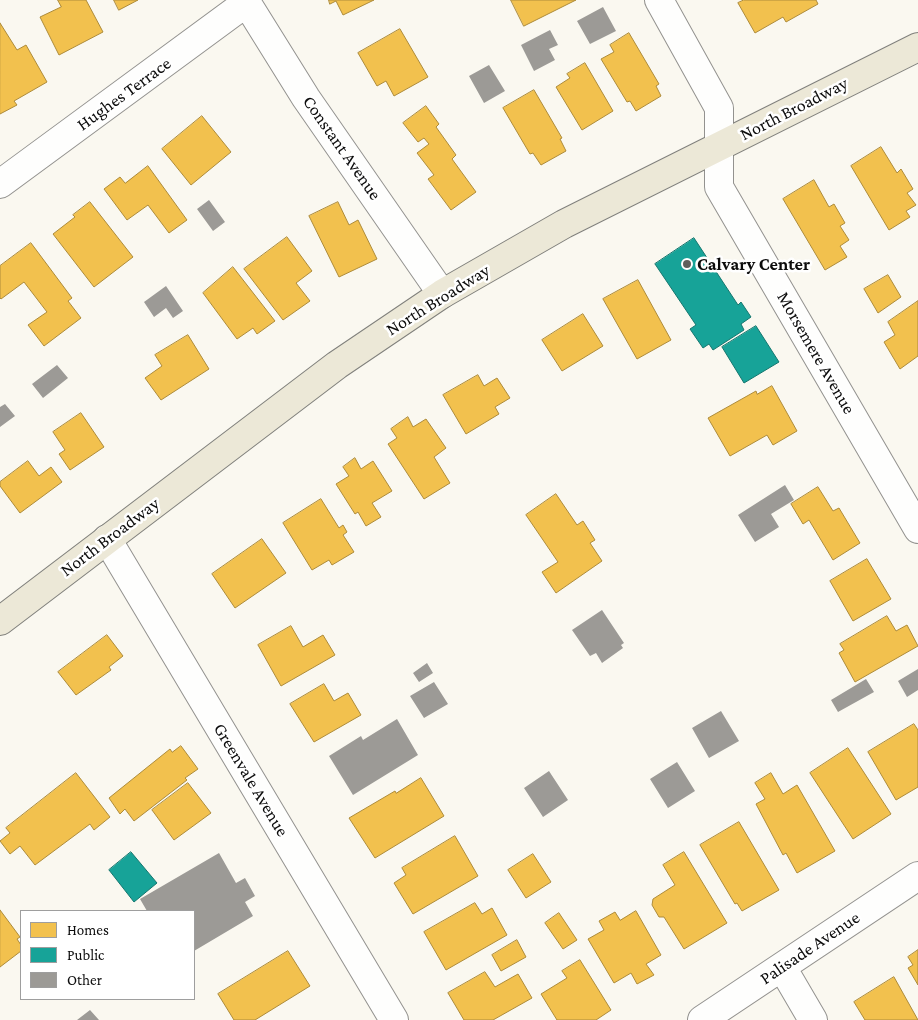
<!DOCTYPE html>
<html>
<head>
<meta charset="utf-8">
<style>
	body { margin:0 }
	#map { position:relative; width:918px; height:1020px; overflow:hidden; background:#faf8f0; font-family:"Crimson Pro",serif }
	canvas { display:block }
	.legend { position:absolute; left:20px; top:910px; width:175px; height:90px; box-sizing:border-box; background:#fff; border:1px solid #9e9e9e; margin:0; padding:6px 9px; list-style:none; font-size:15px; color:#0c0c0c }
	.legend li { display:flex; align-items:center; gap:10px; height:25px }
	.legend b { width:25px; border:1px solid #9e9e9e }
</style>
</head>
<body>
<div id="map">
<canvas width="918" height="1020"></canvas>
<ul class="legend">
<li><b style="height:14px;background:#f2c14e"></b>Homes</li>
<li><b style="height:14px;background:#17a398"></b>Public</li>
<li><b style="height:14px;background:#9c9a96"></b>Other</li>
</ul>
</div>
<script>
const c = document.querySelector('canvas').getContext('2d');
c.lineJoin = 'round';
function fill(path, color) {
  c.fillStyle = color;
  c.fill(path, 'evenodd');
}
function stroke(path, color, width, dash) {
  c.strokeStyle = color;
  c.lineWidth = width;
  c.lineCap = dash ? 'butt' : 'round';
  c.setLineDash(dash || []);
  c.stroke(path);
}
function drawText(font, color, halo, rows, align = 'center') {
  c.font = font + ' "Crimson Pro",serif';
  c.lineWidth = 5;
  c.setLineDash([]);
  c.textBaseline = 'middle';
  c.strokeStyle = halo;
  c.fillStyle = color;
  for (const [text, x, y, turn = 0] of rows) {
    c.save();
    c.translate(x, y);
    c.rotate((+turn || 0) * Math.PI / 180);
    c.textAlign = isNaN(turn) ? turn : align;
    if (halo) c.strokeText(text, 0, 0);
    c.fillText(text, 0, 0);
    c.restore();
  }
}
const homes = new Path2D(`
	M 58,0 L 86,0 L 103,32 L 59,55 L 40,17 L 61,7 Z
	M 114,0 L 138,0 L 119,10 Z
	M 329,0 L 374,0 L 343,15 L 336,1 L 330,4 Z
	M 511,0 L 576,0 L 524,26 Z
	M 744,0 L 816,0 L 818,4 L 786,22 L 783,17 L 755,33 L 738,3 Z
	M 0,23 L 17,50 L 26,45 L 47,82 L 14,101 L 17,105 L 0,114 Z
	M 400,29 L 428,77 L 394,96 L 386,81 L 377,86 L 358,53 Z
	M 629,33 L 659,84 L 656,86 L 661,96 L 636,111 L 630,101 L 627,102 L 601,59 L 614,52 L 610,45 Z
	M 585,63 L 613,111 L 582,130 L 556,87 L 570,78 L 567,74 Z
	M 534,90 L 562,138 L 560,139 L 566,151 L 541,165 L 533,153 L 530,154 L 503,108 Z
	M 426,106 L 439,124 L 436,127 L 456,155 L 452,159 L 476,192 L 451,210 L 428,179 L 434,175 L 417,153 L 429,144 L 424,138 L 418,142 L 403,123 Z
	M 202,116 L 231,152 L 191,185 L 162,149 Z
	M 881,147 L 897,173 L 901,169 L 913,189 L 907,193 L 916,205 L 906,211 L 910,217 L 889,230 L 851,166 Z
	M 148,166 L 187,220 L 169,233 L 148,205 L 127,220 L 104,189 L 120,177 L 125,183 Z
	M 814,180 L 829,207 L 834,204 L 845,223 L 840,226 L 849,240 L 840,246 L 847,257 L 825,270 L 783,199 Z
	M 90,202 L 133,257 L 94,287 L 53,234 L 75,217 L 73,215 Z
	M 338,202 L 349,225 L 358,220 L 377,259 L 339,277 L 309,216 Z
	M 287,237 L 312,271 L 296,283 L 310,301 L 283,320 L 244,269 Z
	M 31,243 L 72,298 L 68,301 L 81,318 L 44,346 L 28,325 L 47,312 L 24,282 L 1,299 L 0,298 L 0,266 Z
	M 233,267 L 275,321 L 257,334 L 253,328 L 237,339 L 203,293 Z
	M 888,275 L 901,297 L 878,313 L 864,289 Z
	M 638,280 L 671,340 L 637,359 L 603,299 Z
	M 918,301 L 918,356 L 900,369 L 884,342 L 895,335 L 888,322 Z
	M 583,314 L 603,346 L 562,371 L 542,340 Z
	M 188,335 L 209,369 L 161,400 L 145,378 L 162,366 L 155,355 Z
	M 478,375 L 484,386 L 497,378 L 510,398 L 495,407 L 499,414 L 466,434 L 443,395 Z
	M 772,386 L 797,431 L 773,445 L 767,435 L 730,456 L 708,418 L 756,391 L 757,394 Z
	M 81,413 L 104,447 L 70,470 L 59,454 L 65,450 L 53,432 Z
	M 408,417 L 413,427 L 426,419 L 446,448 L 434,457 L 450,483 L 424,499 L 388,444 L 397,438 L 391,429 Z
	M 355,458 L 361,469 L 373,461 L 392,491 L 372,503 L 381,517 L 366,526 L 358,512 L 355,514 L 336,484 L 349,476 L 343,467 Z
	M 28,461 L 39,476 L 51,467 L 62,482 L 20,513 L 0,486 L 0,482 Z
	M 818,487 L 833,511 L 839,508 L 860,543 L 833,560 L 809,520 L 803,524 L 791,504 Z
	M 556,494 L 577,525 L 583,521 L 595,540 L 590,543 L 602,561 L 556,593 L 542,572 L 558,562 L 526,515 Z
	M 321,499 L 339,528 L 343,525 L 347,532 L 343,535 L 354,552 L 332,565 L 329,560 L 312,570 L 283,523 Z
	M 262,539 L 286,573 L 235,608 L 212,574 Z
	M 867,559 L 891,599 L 853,621 L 830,581 Z
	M 887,616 L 896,631 L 907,625 L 918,646 L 855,682 L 839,653 L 844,650 L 840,644 Z
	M 291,626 L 303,647 L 323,635 L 335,655 L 281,686 L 258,645 Z
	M 107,635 L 123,656 L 109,667 L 111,670 L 76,695 L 58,672 Z
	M 324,684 L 334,701 L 348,693 L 361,715 L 314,742 L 290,704 Z
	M 914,724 L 918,730 L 918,787 L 896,800 L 868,752 Z
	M 181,746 L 198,769 L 185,778 L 187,780 L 134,821 L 125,809 L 120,814 L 109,798 L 170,749 L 172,752 Z
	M 848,748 L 891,814 L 853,839 L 810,773 Z
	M 76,773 L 110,817 L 94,830 L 90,824 L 35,865 L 20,846 L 10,854 L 0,841 L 10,833 L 6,828 Z
	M 771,773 L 783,794 L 797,785 L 835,851 L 797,873 L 786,853 L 783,855 L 756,804 L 765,799 L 755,783 Z
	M 421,778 L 444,816 L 375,858 L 349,818 L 395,791 L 396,793 Z
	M 188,783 L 211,813 L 174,840 L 152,810 Z
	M 739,822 L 779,890 L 742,911 L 737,903 L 735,904 L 700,845 Z
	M 455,836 L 478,876 L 413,914 L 394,883 L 406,875 L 402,868 Z
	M 684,852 L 727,923 L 684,949 L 664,917 L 659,917 L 652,905 L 653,899 L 675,885 L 663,865 Z
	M 533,854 L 551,882 L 526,898 L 508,870 Z
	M 475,903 L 482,914 L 492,908 L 507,935 L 446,970 L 424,932 Z
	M 0,910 L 20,937 L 17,939 L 21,945 L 21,951 L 0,967 Z
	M 636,911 L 661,955 L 646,964 L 654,975 L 637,984 L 631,973 L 614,983 L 588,939 L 604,930 L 599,921 L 615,912 L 620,920 Z
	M 559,913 L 577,940 L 563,949 L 545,923 Z
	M 517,940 L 526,957 L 501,971 L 492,955 Z
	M 918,950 L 918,985 L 908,968 L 913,965 L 908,957 Z
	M 288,951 L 310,986 L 255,1020 L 234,1020 L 218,994 Z
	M 580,960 L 611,1010 L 596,1020 L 557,1020 L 541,994 L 567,978 L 562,971 Z
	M 485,972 L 495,987 L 518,974 L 532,998 L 493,1020 L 464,1020 L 448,993 Z
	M 894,977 L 918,1020 L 865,1020 L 854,1002 Z`);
fill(homes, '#f2c14e');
stroke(homes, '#ad8b3a', 1);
const public = new Path2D(`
	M 694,238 L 738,305 L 741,302 L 751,317 L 741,324 L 744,330 L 713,350 L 709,344 L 703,348 L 690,329 L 696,325 L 655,264 Z
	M 756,326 L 779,362 L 744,383 L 722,347 Z
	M 131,852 L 157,883 L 134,902 L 109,870 Z`);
fill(public, '#17a398');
stroke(public, '#14766e', 1);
fill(new Path2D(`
	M 603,7 L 616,31 L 590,44 L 577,21 Z
	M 550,30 L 558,45 L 549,49 L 555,60 L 534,71 L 521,45 Z
	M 489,65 L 505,91 L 484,103 L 469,76 Z
	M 209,200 L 225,222 L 213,231 L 197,209 Z
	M 166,286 L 183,311 L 173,318 L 166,308 L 154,317 L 144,302 Z
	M 57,365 L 68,378 L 43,398 L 32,384 Z
	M 5,404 L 15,416 L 0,427 L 0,407 Z
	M 785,485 L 794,500 L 771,514 L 779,527 L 755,542 L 738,515 Z
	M 602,610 L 624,643 L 621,645 L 623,648 L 602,663 L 596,653 L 590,656 L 572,630 Z
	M 427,663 L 433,673 L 419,682 L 413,673 Z
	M 918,669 L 918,690 L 907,697 L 898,681 Z
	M 866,679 L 874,692 L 838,712 L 831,700 Z
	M 434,682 L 448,704 L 424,718 L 410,696 Z
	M 721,711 L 739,741 L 709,758 L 692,728 Z
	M 397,719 L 418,755 L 353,795 L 329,756 L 361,736 L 363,740 Z
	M 677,762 L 695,791 L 668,808 L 650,779 Z
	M 549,771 L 568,800 L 543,817 L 524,788 Z
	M 219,853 L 236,883 L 245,878 L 255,896 L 245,902 L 253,916 L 194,951 L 194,911 L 147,911 L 140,899 Z
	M 90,1010 L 99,1020 L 77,1020 Z`), '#9c9a96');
const minor = new Path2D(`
	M 245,0 L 306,98 L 442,294
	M 659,0 L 719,108 L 719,187 L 918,529
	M 0,184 L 246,3
	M 107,539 L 394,1020
	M 782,967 L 813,1020
	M 702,1020 L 918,876`);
const major = new Path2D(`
	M 0,621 L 337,365 L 442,294 L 564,224 L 918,47`);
stroke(minor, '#93928f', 30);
stroke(major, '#80807c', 30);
stroke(minor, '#fefefd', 28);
stroke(major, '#ece8d7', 28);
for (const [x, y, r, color] of [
	[687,264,5,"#5f5f5c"]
]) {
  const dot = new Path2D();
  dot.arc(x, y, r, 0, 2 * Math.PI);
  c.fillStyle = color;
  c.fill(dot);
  stroke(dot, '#fff', 2);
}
drawText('18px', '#0c0c0c', '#fff', [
	["Hughes Terrace",124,94,-36],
	["North Broadway",794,109,-27],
	["Constant Avenue",342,148,55],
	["North Broadway",438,300,-32],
	["Morsemere Avenue",816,353,60],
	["North Broadway",110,537,-37],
	["Greenvale Avenue",251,780,59],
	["Palisade Avenue",810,948,-34]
]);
drawText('bold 18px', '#0c0c0c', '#fff', [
	["Calvary Center",697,264]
], 'left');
</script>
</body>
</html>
